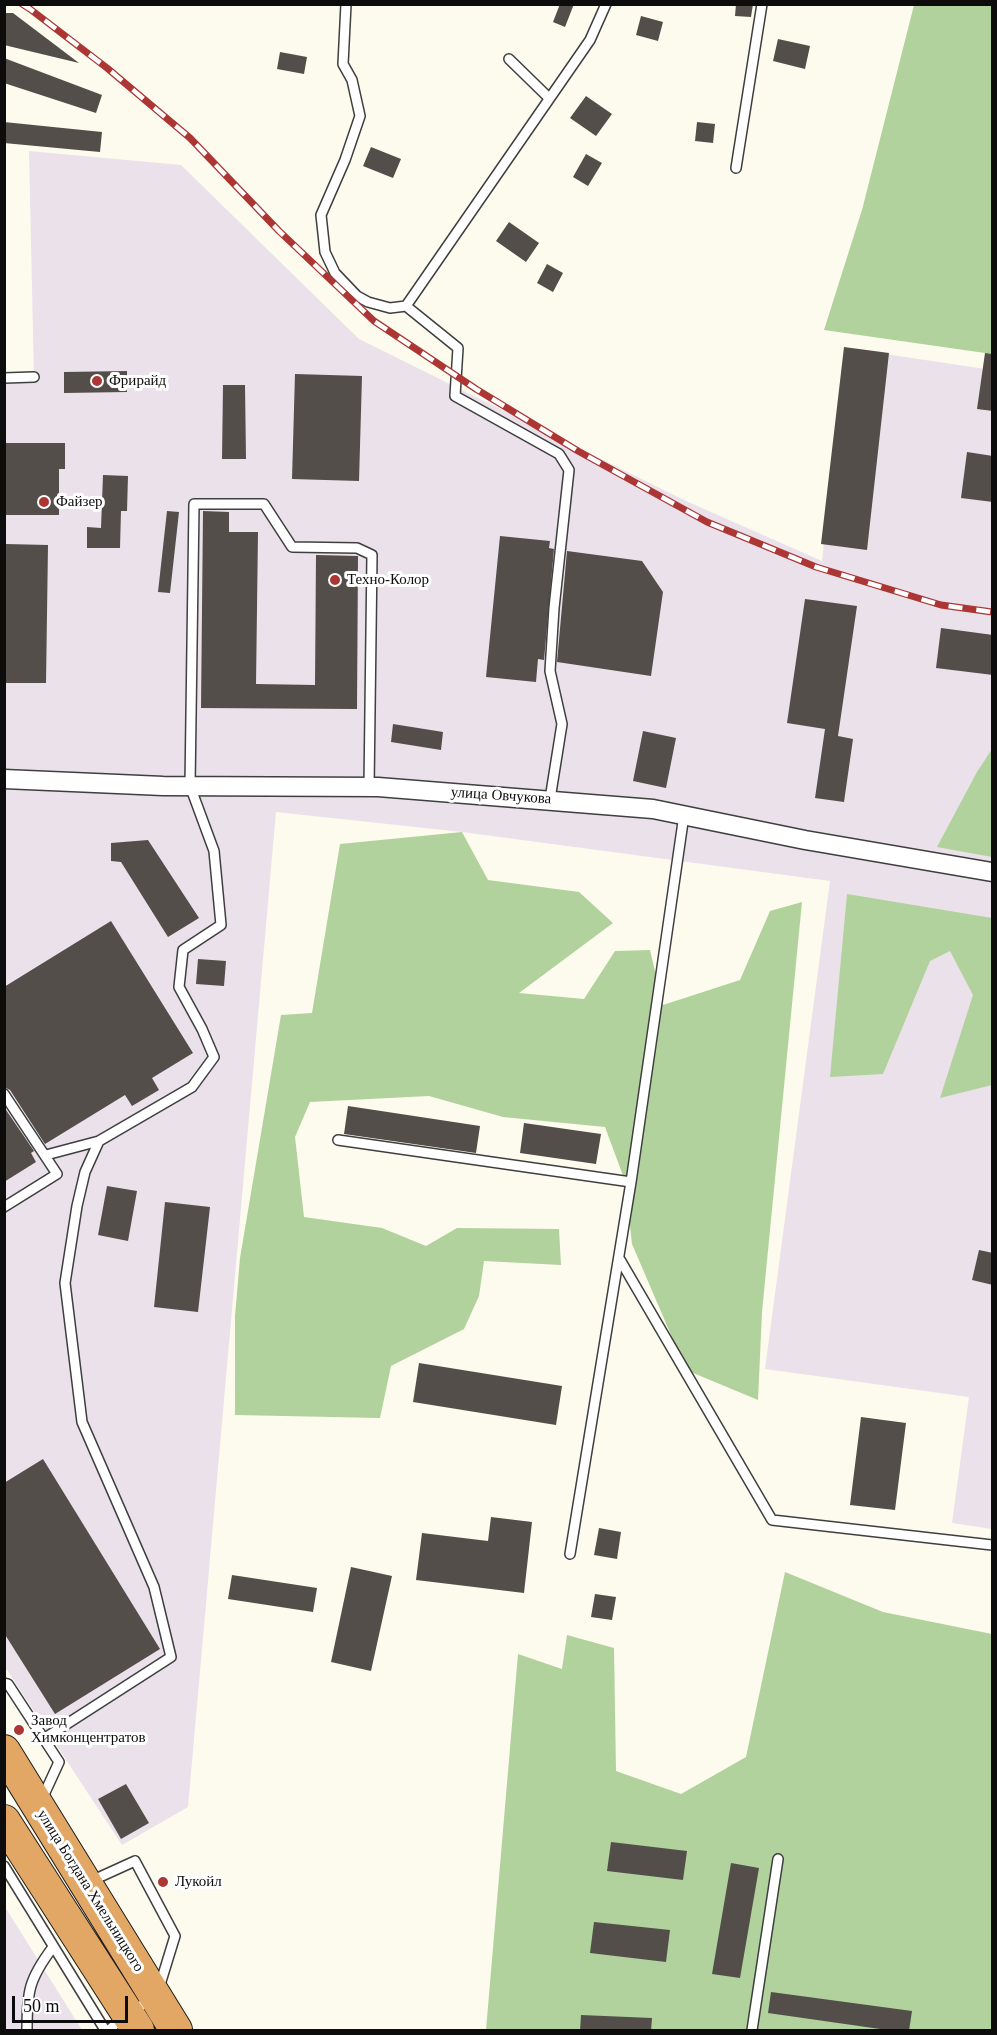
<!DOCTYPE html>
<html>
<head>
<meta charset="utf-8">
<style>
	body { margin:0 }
	#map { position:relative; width:997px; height:2035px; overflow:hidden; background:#fdfbed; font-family:"Times New Roman",serif }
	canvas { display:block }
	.frame { position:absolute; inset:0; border:6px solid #0c0c0c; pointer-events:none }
	.scale { position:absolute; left:12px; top:1996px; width:116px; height:27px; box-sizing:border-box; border:3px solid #0c0c0c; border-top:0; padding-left:8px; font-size:18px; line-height:21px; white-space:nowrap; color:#0c0c0c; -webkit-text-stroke:4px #fff; paint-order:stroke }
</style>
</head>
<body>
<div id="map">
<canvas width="997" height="2035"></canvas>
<div class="frame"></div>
<div class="scale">50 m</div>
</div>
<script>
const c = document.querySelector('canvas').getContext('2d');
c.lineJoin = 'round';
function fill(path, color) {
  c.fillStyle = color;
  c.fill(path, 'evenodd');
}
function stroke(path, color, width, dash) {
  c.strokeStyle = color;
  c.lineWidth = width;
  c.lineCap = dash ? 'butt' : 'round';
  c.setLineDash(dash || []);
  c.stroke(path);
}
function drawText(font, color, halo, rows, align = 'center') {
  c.font = font + ' "Times New Roman",serif';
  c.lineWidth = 6;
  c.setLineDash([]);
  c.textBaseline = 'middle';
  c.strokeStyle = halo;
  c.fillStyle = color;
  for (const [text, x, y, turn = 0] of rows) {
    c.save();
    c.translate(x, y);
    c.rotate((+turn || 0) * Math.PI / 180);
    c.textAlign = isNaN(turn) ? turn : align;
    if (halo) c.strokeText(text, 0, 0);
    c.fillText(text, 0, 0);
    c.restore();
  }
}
fill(new Path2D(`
	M 29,151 L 181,165 L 359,339 L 686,501 L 822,561 L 845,348 L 992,370 L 992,1529 L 952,1523 L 969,1397 L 765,1369 L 830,881 L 462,832 L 276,812 L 188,1807 L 122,1845 L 5,1667 L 4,378 L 34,378 Z
	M 5,1907 L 82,2030 L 5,2030 Z`), '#eae1ea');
fill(new Path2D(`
	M 914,5 L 992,5 L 992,354 L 824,330 L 862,210 Z
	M 992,749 L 992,857 L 937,847 L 977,772 Z
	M 462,832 L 488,880 L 579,892 L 613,923 L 519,993 L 584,999 L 615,951 L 650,950 L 663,1005 L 740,980 L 770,911 L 802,902 L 762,1312 L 758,1400 L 686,1370 L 632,1244 L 625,1181 L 605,1127 L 503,1117 L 429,1096 L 310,1102 L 295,1137 L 304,1217 L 382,1228 L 426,1246 L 457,1228 L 559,1229 L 561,1265 L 484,1261 L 479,1296 L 464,1329 L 391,1366 L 380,1418 L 235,1415 L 235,1316 L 240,1258 L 281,1015 L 312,1013 L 340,844 Z
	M 847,894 L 992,918 L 992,1085 L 940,1098 L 973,995 L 950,951 L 930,961 L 883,1074 L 830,1077 Z
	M 785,1572 L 883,1612 L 992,1634 L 992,2030 L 486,2030 L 518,1654 L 562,1669 L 567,1635 L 614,1648 L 616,1771 L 681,1794 L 746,1757 Z`), '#b1d29c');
fill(new Path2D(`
	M 560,4 L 574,4 L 565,27 L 553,22 Z
	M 736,4 L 753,4 L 751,17 L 735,16 Z
	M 4,13 L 13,13 L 79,63 L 4,45 Z
	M 641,16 L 663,22 L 658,41 L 636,35 Z
	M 778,39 L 810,46 L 805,69 L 773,61 Z
	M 280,52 L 307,57 L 304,74 L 277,69 Z
	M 4,58 L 102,95 L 96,113 L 4,83 Z
	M 586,96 L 612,114 L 596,136 L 570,118 Z
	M 4,122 L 102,132 L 100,152 L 4,143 Z
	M 697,122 L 715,124 L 713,143 L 695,141 Z
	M 371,147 L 401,159 L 393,178 L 363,166 Z
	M 586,154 L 602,163 L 588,186 L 573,177 Z
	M 509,222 L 539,243 L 526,262 L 496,241 Z
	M 547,264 L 563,273 L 553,292 L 537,283 Z
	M 844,347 L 889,353 L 867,550 L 821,544 Z
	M 985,353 L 993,354 L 993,411 L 977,409 Z
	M 127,371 L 127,392 L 64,393 L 64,372 Z
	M 295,374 L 362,376 L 359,481 L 292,479 Z
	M 223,385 L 245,385 L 246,459 L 222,459 Z
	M 4,443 L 65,443 L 65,469 L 59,469 L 59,515 L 4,515 Z
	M 967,452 L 993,456 L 993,502 L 961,498 Z
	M 103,475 L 128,476 L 127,511 L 121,511 L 120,548 L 87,548 L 87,527 L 101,528 Z
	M 167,511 L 179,512 L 170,593 L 158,592 Z
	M 203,511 L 229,512 L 229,532 L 258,532 L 256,684 L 315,685 L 316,555 L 358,556 L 357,709 L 201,708 Z
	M 500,536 L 550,541 L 549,548 L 554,549 L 544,660 L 538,659 L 536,682 L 486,677 Z
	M 6,544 L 48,545 L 46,683 L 4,683 Z
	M 567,551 L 642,561 L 663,592 L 651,676 L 557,662 Z
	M 805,599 L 857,606 L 838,736 L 853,739 L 844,802 L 815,798 L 825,729 L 787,723 Z
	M 941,628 L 993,635 L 993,675 L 936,668 Z
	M 393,724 L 443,732 L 441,750 L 391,742 Z
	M 643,731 L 676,738 L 666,788 L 633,781 Z
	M 148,840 L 199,918 L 168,937 L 121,862 L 111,861 L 111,843 Z
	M 111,921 L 193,1053 L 152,1078 L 159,1090 L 132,1106 L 125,1095 L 45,1144 L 10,1090 L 4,1087 L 4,987 Z
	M 198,959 L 226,961 L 224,986 L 196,984 Z
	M 348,1106 L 480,1126 L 476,1153 L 344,1134 Z
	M 4,1107 L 34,1151 L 31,1153 L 36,1162 L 4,1182 Z
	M 524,1123 L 601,1134 L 596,1164 L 520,1153 Z
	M 107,1186 L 137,1191 L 128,1241 L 98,1235 Z
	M 165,1202 L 210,1207 L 198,1312 L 154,1307 Z
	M 979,1250 L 993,1253 L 993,1285 L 972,1280 Z
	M 419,1363 L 562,1386 L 556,1425 L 413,1402 Z
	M 861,1417 L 906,1423 L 895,1510 L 850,1505 Z
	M 43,1459 L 160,1649 L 55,1714 L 4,1633 L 4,1483 Z
	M 491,1517 L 532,1522 L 524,1593 L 416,1580 L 422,1533 L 488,1541 Z
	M 599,1528 L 621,1532 L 617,1559 L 594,1555 Z
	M 351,1567 L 392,1576 L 371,1671 L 331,1662 Z
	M 232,1575 L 317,1588 L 313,1612 L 228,1599 Z
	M 595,1594 L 616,1597 L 612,1620 L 591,1617 Z
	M 126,1784 L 149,1823 L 121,1839 L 98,1799 Z
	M 611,1842 L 687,1851 L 683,1880 L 607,1871 Z
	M 731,1863 L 759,1868 L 740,1978 L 712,1974 Z
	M 594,1922 L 670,1930 L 666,1962 L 590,1953 Z
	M 771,1992 L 912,2011 L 909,2031 L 894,2031 L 768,2013 Z
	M 581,2015 L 652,2018 L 651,2031 L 580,2031 Z`), '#534e4a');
const lane = new Path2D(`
	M 346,4 L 343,64 L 352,80 L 360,116 L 345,160 L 321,215 L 325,252 L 335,273 L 357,296 L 368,302 L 390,308 L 406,306 L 590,40 L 606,4
	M 509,59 L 549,98
	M 736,168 L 762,4
	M 406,306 L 458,348 L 455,396 L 559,454 L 569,470 L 554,608 L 550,671 L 562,724 L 550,799
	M 4,378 L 34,377
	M 4,1094 L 57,1174 L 4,1207
	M 338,1140 L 631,1182 L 684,815
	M 46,1155 L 99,1141
	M 619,1258 L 772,1520 L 992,1545
	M 570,1554 L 631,1182
	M 4,1683 L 8,1684 L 59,1762 L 42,1799
	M 45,1738 L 171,1657 L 154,1587 L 82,1422 L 65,1283 L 77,1206 L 85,1172 L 99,1141 L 192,1087 L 214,1057 L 202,1029 L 179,987 L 183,950 L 221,925 L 214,851 L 190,786 L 194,504 L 264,504 L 292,547 L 357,548 L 372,555 L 369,787
	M 4,1866 L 105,2030
	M 91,1881 L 135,1861 L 175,1936 L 159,1988
	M 27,2030 C 27,1991 29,1979 53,1947
	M 109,2030 L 128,2013 L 153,1999
	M 752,2030 L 778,1859`);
const street = new Path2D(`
	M 4,779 L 163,786 L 378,787 L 653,809 L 805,840 L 992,872`);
const highway = new Path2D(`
	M 4,1751 L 176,2030
	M 4,1821 L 138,2030`);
stroke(lane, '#3f3f3f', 12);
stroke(street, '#3f3f3f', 21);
stroke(highway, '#1d1d1d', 34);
stroke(lane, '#fff', 9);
stroke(street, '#fff', 18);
stroke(highway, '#e3a765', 32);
const rail = new Path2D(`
	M 22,4 L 30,9 L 107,68 L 190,138 L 279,231 L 374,321 L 476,389 L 578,451 L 707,522 L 816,567 L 941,605 L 992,612`);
stroke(rail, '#ac3634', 7);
stroke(rail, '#fff', 4.5, [14]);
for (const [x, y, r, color] of [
	[97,381,6,"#ac3634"],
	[44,502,6,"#ac3634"],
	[335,580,6,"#ac3634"],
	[19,1730,6,"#ac3634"],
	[163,1882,6,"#ac3634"]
]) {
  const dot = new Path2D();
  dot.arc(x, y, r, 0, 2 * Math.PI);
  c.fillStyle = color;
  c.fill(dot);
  stroke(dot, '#fff', 2);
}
drawText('15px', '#0c0c0c', '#fff', [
	["Фрирайд",109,381],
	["Файзер",56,502],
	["Техно-Колор",347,580],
	["Завод",31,1721],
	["Химконцентратов",31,1738],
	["Лукойл",175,1882]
], 'left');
drawText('15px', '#0c0c0c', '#fff', [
	["улица Овчукова",501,796,4],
	["улица Богдана Хмельницкого",90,1891,58]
]);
</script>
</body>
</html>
